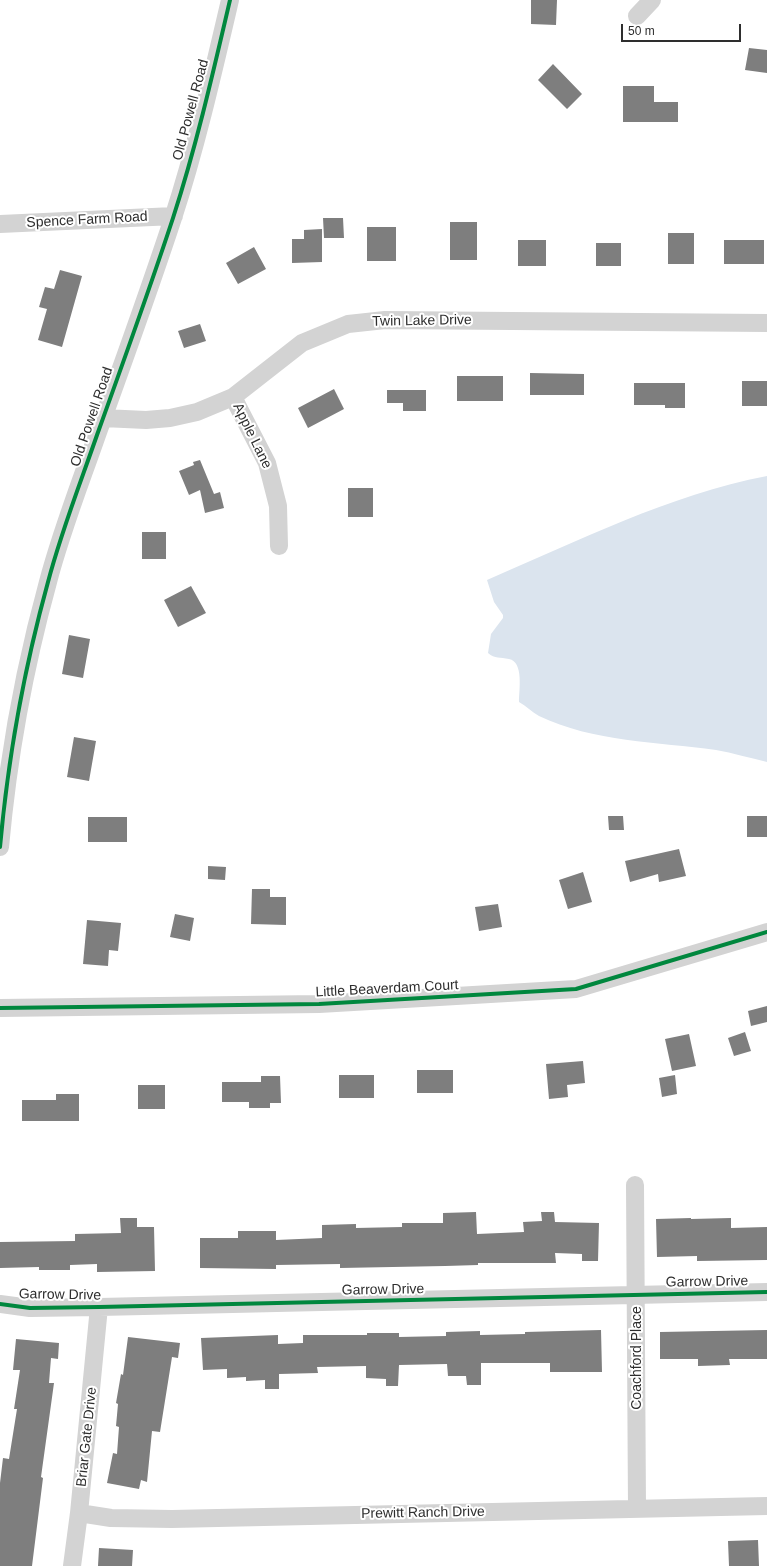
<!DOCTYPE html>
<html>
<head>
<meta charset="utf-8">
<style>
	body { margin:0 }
	#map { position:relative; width:767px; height:1566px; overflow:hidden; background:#fff; font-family:Helvetica,sans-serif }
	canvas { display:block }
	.scale { position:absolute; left:621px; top:24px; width:120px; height:18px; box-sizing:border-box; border:2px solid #2e2e2e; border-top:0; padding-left:5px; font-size:12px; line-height:14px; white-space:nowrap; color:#2e2e2e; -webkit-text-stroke:3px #fff; paint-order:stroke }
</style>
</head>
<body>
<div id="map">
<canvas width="767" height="1566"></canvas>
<div class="scale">50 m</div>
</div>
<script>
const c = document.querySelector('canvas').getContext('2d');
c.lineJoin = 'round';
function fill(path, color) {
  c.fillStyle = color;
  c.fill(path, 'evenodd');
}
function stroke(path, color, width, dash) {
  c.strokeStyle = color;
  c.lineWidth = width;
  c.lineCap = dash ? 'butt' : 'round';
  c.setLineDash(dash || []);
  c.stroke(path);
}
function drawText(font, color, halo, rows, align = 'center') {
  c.font = font + ' Helvetica,sans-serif';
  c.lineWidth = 4;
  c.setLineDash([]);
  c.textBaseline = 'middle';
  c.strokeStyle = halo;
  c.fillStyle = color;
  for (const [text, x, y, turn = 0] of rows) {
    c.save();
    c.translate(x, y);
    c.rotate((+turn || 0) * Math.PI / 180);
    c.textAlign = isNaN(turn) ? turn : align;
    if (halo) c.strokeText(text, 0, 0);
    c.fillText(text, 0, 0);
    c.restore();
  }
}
fill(new Path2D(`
	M 767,476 L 767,762 C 750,758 733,753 716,750 C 658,742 593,742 539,716 C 532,712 526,706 519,702 C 519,690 524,662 509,659 C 500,657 495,659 488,653 L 491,634 L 503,618 L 503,615 L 494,602 L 487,580 C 578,541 669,495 767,476 Z`), '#dbe4ee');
fill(new Path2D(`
	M 531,0 L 557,0 L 556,25 L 531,24 Z
	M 749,48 L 767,50 L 767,73 L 745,70 Z
	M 553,64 L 582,94 L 567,109 L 538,80 Z
	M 623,86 L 654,86 L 654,102 L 678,102 L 678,122 L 623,122 Z
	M 323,218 L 343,218 L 344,238 L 324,238 Z
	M 450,222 L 477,222 L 477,260 L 450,260 Z
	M 367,227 L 396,227 L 396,261 L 367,261 Z
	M 322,229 L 322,262 L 292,263 L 292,239 L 304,239 L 304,230 Z
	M 668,233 L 694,233 L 694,264 L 668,264 Z
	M 518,240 L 546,240 L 546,266 L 518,266 Z
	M 724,240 L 764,240 L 764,264 L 724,264 Z
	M 596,243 L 621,243 L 621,266 L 596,266 Z
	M 254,247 L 266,269 L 238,284 L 226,263 Z
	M 60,270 L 82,276 L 62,347 L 38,340 L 47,309 L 39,307 L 45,287 L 54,289 Z
	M 200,324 L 206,341 L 184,348 L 178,331 Z
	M 530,373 L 584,374 L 584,395 L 530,395 Z
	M 457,376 L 503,376 L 503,401 L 457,401 Z
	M 742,381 L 767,381 L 767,406 L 742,406 Z
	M 634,383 L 685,383 L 685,408 L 665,408 L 665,405 L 634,405 Z
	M 334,389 L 344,409 L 308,428 L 298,408 Z
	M 387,390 L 426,390 L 426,411 L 403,411 L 403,403 L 387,403 Z
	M 200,460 L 214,494 L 220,492 L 224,508 L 205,513 L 200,490 L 189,495 L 179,471 L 194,465 L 193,462 Z
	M 348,488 L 373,488 L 373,517 L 348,517 Z
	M 142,532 L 166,532 L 166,559 L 142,559 Z
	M 191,586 L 206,613 L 178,627 L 164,600 Z
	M 69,635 L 90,639 L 83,678 L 62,674 Z
	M 74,737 L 96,741 L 89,781 L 67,777 Z
	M 608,816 L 623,816 L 624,830 L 609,830 Z
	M 747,816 L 767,816 L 767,837 L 747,837 Z
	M 88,817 L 127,817 L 127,842 L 88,842 Z
	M 679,849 L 686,876 L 659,882 L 658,874 L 630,882 L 625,861 Z
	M 208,866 L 226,867 L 225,880 L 208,879 Z
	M 583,872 L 592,902 L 568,909 L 559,880 Z
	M 252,889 L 270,889 L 270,897 L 286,897 L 286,925 L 251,924 Z
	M 498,904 L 502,927 L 479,931 L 475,907 Z
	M 175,914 L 194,918 L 190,941 L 170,937 Z
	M 87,920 L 121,923 L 118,951 L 109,950 L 108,966 L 83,964 Z
	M 767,1006 L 767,1022 L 751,1026 L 748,1011 Z
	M 745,1032 L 751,1051 L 734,1056 L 728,1038 Z
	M 689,1034 L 696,1066 L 672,1071 L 665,1039 Z
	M 583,1061 L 585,1083 L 567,1085 L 568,1097 L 549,1099 L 546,1064 Z
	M 417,1070 L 453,1070 L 453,1093 L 417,1093 Z
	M 339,1075 L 374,1075 L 374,1098 L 339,1098 Z
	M 675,1075 L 677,1094 L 662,1097 L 659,1078 Z
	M 261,1076 L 280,1076 L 281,1103 L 270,1103 L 270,1108 L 249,1108 L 249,1102 L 222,1102 L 222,1082 L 261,1082 Z
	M 138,1085 L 165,1085 L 165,1109 L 138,1109 Z
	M 56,1094 L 79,1094 L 79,1121 L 22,1121 L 22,1100 L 56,1100 Z
	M 476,1212 L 477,1234 L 524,1232 L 523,1222 L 542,1221 L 541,1212 L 554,1212 L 555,1222 L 599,1223 L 598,1261 L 582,1261 L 582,1254 L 555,1253 L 556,1263 L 478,1263 L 478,1265 L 445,1266 L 340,1268 L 340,1264 L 276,1265 L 276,1269 L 200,1268 L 200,1238 L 238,1238 L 238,1231 L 276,1231 L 276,1240 L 322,1238 L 322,1225 L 356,1224 L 356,1228 L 402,1227 L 402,1223 L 443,1223 L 443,1213 Z
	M 120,1218 L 137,1218 L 137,1227 L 154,1227 L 155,1271 L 97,1272 L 97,1264 L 70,1265 L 70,1270 L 39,1270 L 39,1267 L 0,1268 L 0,1242 L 75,1241 L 75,1234 L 121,1233 Z
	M 691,1218 L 691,1219 L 731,1218 L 731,1228 L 767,1227 L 767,1260 L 697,1261 L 697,1256 L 657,1257 L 656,1219 Z
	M 601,1330 L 602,1372 L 550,1372 L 550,1363 L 481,1363 L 481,1385 L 467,1385 L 466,1376 L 448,1376 L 447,1364 L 399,1365 L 398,1386 L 386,1386 L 386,1379 L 366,1378 L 366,1366 L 317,1367 L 318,1373 L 279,1374 L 279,1389 L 265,1389 L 265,1380 L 246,1381 L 246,1377 L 227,1378 L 227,1369 L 203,1370 L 201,1338 L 278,1335 L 278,1344 L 303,1343 L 303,1335 L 367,1335 L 367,1333 L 399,1333 L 399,1337 L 446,1336 L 446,1332 L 480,1331 L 480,1335 L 525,1334 L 525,1332 Z
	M 767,1330 L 767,1359 L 729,1359 L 730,1365 L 698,1366 L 698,1359 L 660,1359 L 660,1332 Z
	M 128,1337 L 180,1343 L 178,1358 L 172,1357 L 160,1432 L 152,1431 L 147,1482 L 141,1480 L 139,1489 L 107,1483 L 113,1453 L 117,1454 L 119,1427 L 116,1426 L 118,1404 L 116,1403 L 121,1374 L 123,1375 Z
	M 16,1339 L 59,1343 L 58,1359 L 51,1358 L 49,1383 L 54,1383 L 41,1477 L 43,1478 L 32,1566 L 0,1566 L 0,1483 L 3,1458 L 9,1459 L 17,1409 L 14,1409 L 20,1370 L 13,1370 Z
	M 758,1540 L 759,1566 L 729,1566 L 728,1541 Z
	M 99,1548 L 133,1550 L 132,1566 L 98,1566 Z`), '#7e7e7e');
stroke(new Path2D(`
	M 637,16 L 652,0
	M 0,224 L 174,216
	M 233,397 L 267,463 L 278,506 L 279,546
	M 103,418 L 146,420 L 170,418 L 197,412 L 233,397 L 302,343 L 348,324 L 385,320 L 767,323
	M 0,847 C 8,758 24,669 48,582 C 61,532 80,484 97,435 C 123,363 149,291 173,218 C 196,147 213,73 230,0
	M 0,1008 L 319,1004 L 576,989 L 767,932
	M 635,1185 L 637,1508
	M 0,1304 L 30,1308 L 99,1307 L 767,1292
	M 79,1513 L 111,1518 L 172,1519 L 767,1506
	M 72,1566 L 79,1513 L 99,1307`), '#d3d3d3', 18);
stroke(new Path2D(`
	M 0,847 C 8,758 24,669 48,582 C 61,532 80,484 97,435 C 123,363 149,291 173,218 C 196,147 213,73 230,0
	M 0,1008 L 319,1004 L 576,989 L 767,932
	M 0,1304 L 30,1308 L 99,1307 L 767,1292`), '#00873e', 4);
drawText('14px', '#2e2e2e', '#fff', [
	["Old Powell Road",191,110,-75],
	["Spence Farm Road",87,220,-3],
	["Twin Lake Drive",422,321,-1],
	["Old Powell Road",92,417,-71],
	["Apple Lane",252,436,64],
	["Little Beaverdam Court",387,989,-3],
	["Garrow Drive",707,1282,-1],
	["Garrow Drive",383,1290,-1],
	["Garrow Drive",60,1295,1],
	["Coachford Place",637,1358,-90],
	["Briar Gate Drive",87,1437,-84],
	["Prewitt Ranch Drive",423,1513,-1]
]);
</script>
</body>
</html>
